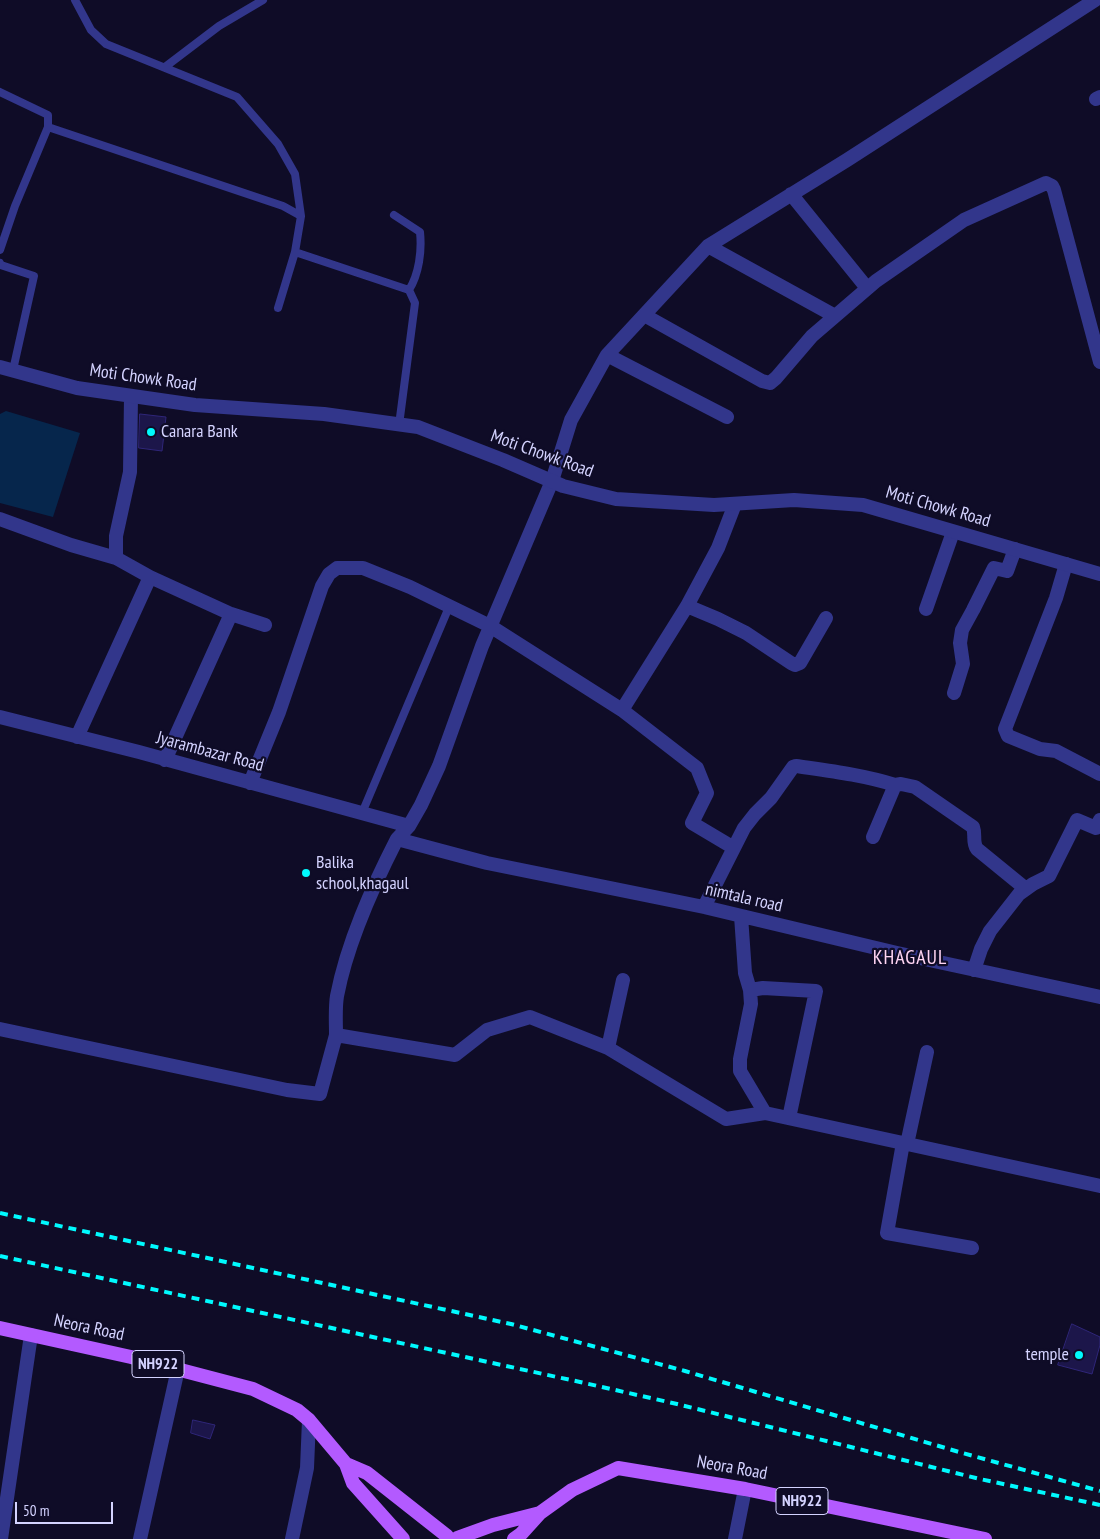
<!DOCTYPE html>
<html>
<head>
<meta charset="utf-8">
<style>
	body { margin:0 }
	#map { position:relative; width:1100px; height:1539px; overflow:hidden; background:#0f0c27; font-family:"PT Sans Narrow",sans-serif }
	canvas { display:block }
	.scale { position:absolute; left:15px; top:1502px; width:98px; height:22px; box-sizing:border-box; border:2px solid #d4d3ff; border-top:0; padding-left:6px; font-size:15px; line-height:18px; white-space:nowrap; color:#d4d3ff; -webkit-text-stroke:4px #0f0c27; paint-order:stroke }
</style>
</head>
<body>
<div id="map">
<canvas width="1100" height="1539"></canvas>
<div class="scale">50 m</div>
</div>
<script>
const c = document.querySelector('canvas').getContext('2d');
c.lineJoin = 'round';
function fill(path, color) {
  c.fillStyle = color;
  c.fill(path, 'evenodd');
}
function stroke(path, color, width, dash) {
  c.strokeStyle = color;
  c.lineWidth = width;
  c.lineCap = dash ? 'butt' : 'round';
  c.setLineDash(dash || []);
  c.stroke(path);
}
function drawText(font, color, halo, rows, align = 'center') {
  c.font = font + ' "PT Sans Narrow",sans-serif';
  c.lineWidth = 4.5;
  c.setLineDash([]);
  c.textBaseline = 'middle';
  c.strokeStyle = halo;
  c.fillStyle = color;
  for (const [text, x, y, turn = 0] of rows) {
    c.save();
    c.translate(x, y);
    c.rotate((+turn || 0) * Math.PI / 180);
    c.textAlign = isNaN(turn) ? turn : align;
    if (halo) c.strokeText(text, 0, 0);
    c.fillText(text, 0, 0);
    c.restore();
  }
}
fill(new Path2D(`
	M 6,411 L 80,433 L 53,517 L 0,503 L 0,414 Z`), '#06264c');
const building = new Path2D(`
	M 140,414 L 166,417 L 162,451 L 139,448 Z
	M 1072,1324 L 1100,1337 L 1100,1345 L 1092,1374 L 1058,1365 Z
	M 193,1420 L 215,1425 L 210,1439 L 191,1433 Z`);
fill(building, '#1c164a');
stroke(building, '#2f2679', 1);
stroke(new Path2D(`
	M 75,0 L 91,30 L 106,44 L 237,97 L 278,144 L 295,174 L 301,216
	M 165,67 L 219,26 L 263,0
	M 0,92 L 48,115 L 48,127 L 15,206 L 0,250
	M 48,127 L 283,206 L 301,216 L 295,252 L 278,308
	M 394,215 L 420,232 C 422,251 419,274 409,290
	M 295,252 L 409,290 L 415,303 L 399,425
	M 0,263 L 1,265 L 34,276 L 13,370
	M 362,813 L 449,607`), '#32368b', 8);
stroke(new Path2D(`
	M 1095,0 L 847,160 L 708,246 L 607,355 L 571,420 L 552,481 L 482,646 L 439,766 L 421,805 L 409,826 L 397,839 L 487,863 L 704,907 L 897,953 L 1100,997
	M 1096,99 L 1100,97
	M 791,194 L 867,288
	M 708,246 L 835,316
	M 644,315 L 762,381 L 770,383 L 776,378 L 812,336 L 876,281 L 964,220 L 1046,183 L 1052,186 L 1054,190 L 1100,362
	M 607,355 L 727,417
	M 0,519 L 71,545 L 116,558
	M 1066,564 L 1056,598 L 1005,729 L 1008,736 L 1040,749 L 1056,751 L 1100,774
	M 150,577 L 231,614
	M 687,606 L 718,619 L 746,633 L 791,663 L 795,665 L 800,663 L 826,618
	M 926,609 L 953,532
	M 954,693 L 963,664 L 960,643 L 962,630 L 973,610 L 994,568 L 1007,571 L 1015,549
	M 622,710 L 687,606 L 718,548 L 735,504
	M 0,717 L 139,752 L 409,826
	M 77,737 L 150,577 L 116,558 L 116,536 L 130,472 L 131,396
	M 165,760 L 231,614 L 265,625
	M 250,783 L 279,712 L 322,586 L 329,574 L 337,568 L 363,568 L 410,587 L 490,626 L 622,710 L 697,768 L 707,793 L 692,823 L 734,848
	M 873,837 L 895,785 L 901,784 L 915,787 L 973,827 C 976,835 972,842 977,849 L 1026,889
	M 704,907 L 744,828 L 755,814 L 771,798 L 793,767 L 796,766 C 830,771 863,775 895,785
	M 741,916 L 745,973 L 750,990 L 751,1004 L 740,1059 L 740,1071 L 765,1113
	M 974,970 L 981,949 L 990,931 L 1019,894 L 1033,884 L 1049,876 L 1077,820 L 1096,828 L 1100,820
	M 623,980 L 608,1048 L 726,1119 L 765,1113 L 1100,1186
	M 750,990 L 763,988 L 816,991 L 789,1118
	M 0,1029 L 287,1090 L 320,1094 L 336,1035 L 455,1055 L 487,1030 L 530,1017 L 608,1048
	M 336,1035 C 336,1022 335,1008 337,996 C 347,943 372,888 397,839
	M 903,1143 L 887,1233 L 972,1248
	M 907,1144 L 927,1052
	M 1,1539 L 31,1335
	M 140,1539 L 178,1369
	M 292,1539 L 307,1468 L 309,1420
	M 735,1539 L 745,1489`), '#32368b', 14);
stroke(new Path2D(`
	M 0,367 L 77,388 L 195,405 L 324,414 L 418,427 L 503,460 L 563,486 L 616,499 L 714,505 L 794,500 L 863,505 L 1100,574`), '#32368b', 14);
stroke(new Path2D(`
	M 0,1328 L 131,1357 L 253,1389 L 297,1410 L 309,1420 L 346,1464 L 353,1483 L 403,1539
	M 346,1464 L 367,1473 L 447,1536
	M 457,1538 L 493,1525 L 540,1513
	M 514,1539 L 521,1534 L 540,1513 L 572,1490 L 618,1468 L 745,1489 L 985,1539`), '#b35aff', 14);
stroke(new Path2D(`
	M 0,1213 L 511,1324 L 685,1371 L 959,1452 L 1100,1491
	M 0,1256 L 580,1382 L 677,1404 L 980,1479 L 1100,1505`), '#00fafe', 4, [8, 6]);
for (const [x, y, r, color] of [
	[151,432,5,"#00fafe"],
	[306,873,5,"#00fafe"],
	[1079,1355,5,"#00fafe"]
]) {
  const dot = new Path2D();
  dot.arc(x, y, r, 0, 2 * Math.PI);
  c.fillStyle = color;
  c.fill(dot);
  stroke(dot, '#0f0c27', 2);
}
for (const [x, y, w] of [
	[158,1364,52],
	[802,1501,52]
]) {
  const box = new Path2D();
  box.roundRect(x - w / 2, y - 13.5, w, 27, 4);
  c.fillStyle = '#0f0c27';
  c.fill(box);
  stroke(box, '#d4d3ff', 1);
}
drawText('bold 16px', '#d4d3ff', null, [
	["NH922",158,1364],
	["NH922",802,1501]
]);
drawText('18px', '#d4d3ff', '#0f0c27', [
	["Moti Chowk Road",143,378,8],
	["Moti Chowk Road",542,454,20],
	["Moti Chowk Road",938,507,16],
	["Jyarambazar Road",210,752,15],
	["nimtala road",744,898,13],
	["Neora Road",89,1328,12],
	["Neora Road",732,1468,10]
]);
drawText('18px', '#d4d3ff', '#0f0c27', [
	["Canara Bank",161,432],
	["Balika",316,863],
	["school,khagaul",316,884],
	["temple",1069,1355,"right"]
], 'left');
c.letterSpacing = '1px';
drawText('20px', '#ffd5f3', '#0f0c27', [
	["KHAGAUL",910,958]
]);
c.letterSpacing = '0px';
</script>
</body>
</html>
